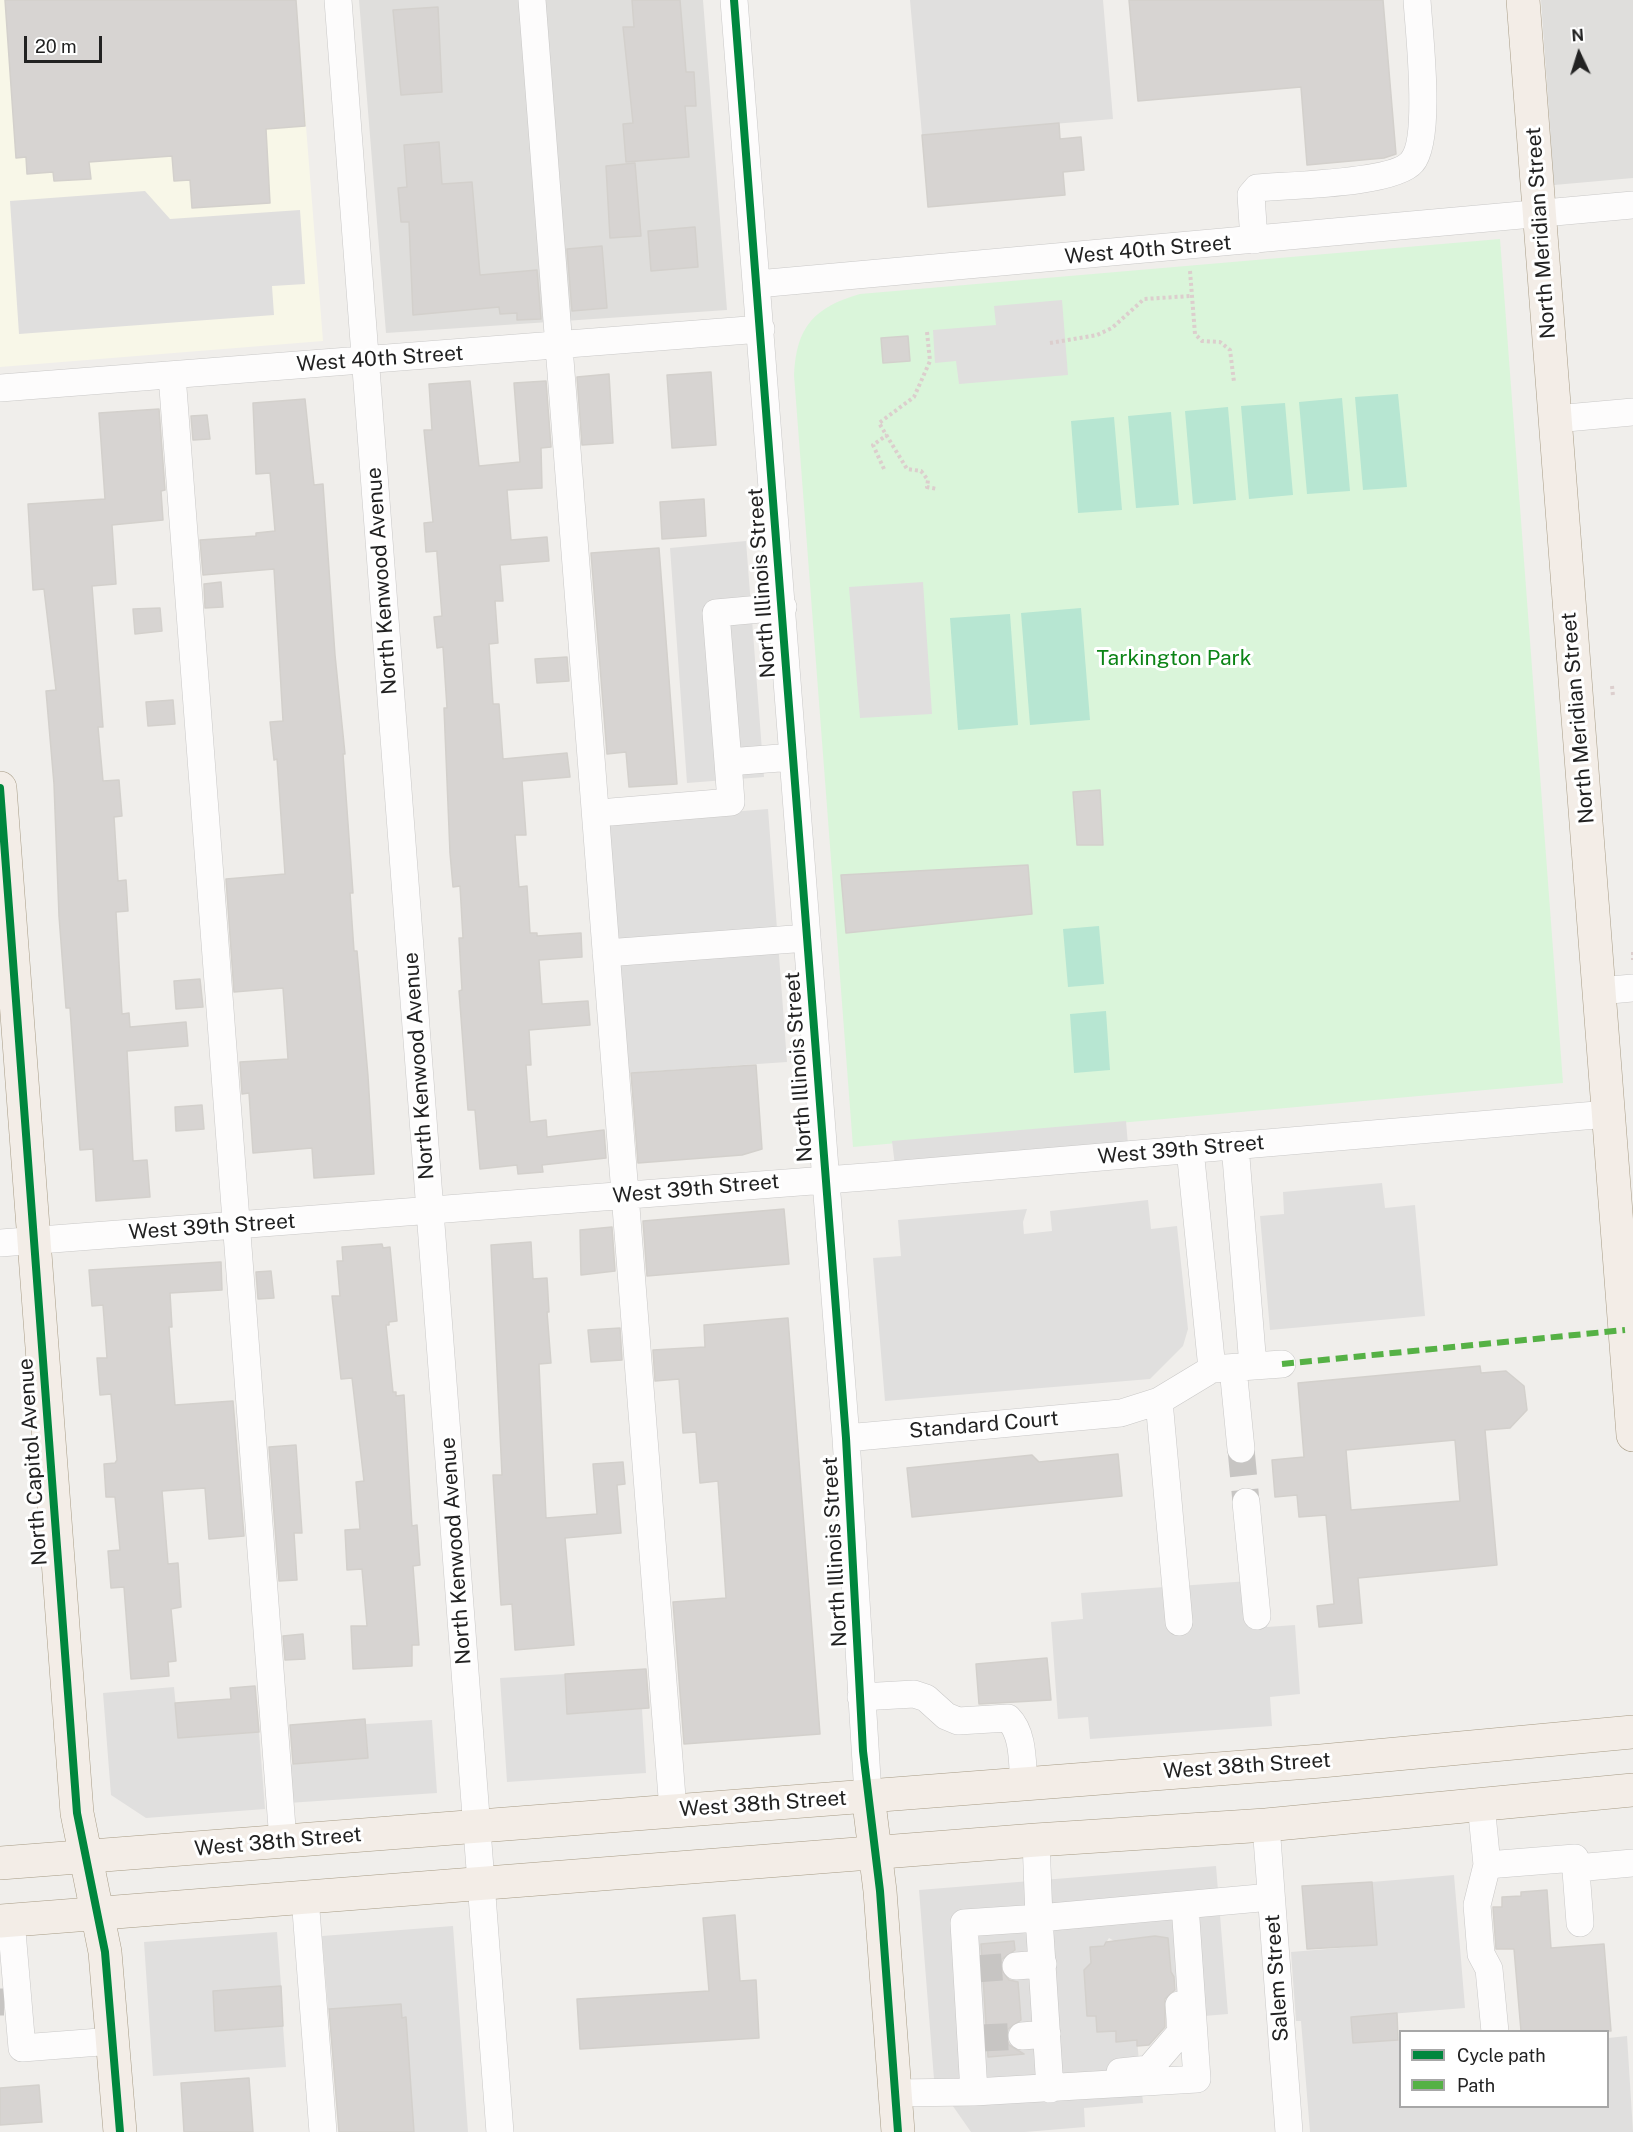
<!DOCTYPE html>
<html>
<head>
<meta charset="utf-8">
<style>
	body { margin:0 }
	#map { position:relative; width:1633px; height:2132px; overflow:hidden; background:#f0eeeb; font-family:"Public Sans",sans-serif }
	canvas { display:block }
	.legend { position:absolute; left:1399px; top:2030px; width:210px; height:78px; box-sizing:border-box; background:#fff; border:2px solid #a7a7a7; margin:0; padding:8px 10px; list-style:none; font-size:18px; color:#222 }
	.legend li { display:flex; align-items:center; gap:12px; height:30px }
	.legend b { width:30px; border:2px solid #a7a7a7 }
	.north { position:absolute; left:1549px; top:24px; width:60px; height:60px; -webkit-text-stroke:4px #fff; paint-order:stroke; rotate:356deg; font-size:16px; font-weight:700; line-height:24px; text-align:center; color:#222 }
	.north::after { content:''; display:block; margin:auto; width:21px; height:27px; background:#222; clip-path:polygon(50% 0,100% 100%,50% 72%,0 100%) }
	.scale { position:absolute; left:24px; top:36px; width:78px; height:27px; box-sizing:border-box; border:3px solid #222; border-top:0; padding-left:8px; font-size:18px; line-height:21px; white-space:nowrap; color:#222; -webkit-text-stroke:4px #fff; paint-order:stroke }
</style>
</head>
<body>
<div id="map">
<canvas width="1633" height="2132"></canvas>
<ul class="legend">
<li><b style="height:8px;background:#00873e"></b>Cycle path</li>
<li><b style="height:8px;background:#55b145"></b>Path</li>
</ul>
<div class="north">N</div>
<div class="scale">20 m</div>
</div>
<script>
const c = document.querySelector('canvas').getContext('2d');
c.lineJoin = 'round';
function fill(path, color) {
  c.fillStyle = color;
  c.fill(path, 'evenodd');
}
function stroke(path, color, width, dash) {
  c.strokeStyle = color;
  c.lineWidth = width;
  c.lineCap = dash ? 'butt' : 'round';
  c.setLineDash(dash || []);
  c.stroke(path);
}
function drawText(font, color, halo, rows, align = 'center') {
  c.font = font + ' "Public Sans",sans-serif';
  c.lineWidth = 6;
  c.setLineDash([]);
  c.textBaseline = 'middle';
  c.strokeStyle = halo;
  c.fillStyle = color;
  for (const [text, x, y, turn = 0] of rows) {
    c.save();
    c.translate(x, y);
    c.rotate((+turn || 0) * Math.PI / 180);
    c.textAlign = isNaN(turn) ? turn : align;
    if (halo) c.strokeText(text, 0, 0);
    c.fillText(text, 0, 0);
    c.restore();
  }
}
fill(new Path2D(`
	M 359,0 L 703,0 L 727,310 L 386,333 Z
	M 1541,0 L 1633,0 L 1633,178 L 1554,185 Z`), '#dfdedc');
fill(new Path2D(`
	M 0,0 L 296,0 L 323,341 L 0,367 Z`), '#f8f7e8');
fill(new Path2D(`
	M 1500,239 L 1563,1083 L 853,1147 L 794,375 C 796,326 815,307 860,294 Z`), '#daf5da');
fill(new Path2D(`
	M 1398,394 L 1407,487 L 1363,490 L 1355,397 Z
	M 1342,398 L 1350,491 L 1307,494 L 1299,402 Z
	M 1285,403 L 1293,495 L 1249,499 L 1241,406 Z
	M 1228,407 L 1236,500 L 1193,504 L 1185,411 Z
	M 1171,412 L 1179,505 L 1136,508 L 1128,416 Z
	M 1114,417 L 1122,510 L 1078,513 L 1071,421 Z
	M 1081,608 L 1090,720 L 1030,725 L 1021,613 Z
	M 1010,614 L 1018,725 L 958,730 L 950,618 Z
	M 1099,926 L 1104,984 L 1068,987 L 1063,929 Z
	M 1106,1011 L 1110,1070 L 1074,1073 L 1070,1014 Z`), '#b7e6d2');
fill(new Path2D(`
	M 910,0 L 1103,0 L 1113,119 L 922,135 Z
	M 145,191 L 170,219 L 300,210 L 305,284 L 272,286 L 274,315 L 19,334 L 10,201 Z
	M 1062,300 L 1068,375 L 959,384 L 956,361 L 935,363 L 933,330 L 996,325 L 994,306 Z
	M 746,541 L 764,777 L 687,783 L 670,548 Z
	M 923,582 L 932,714 L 860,718 L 849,587 Z
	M 768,809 L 787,1062 L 625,1073 L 605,822 Z
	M 1126,1121 L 1128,1145 L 895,1166 L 892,1141 Z
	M 1382,1183 L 1385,1208 L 1415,1205 L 1425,1316 L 1270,1330 L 1260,1216 L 1284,1214 L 1283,1192 Z
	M 1148,1200 L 1151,1229 L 1177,1226 L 1188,1329 L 1183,1346 L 1150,1379 L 885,1401 L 873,1258 L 901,1256 L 898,1220 L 1027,1209 L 1023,1222 L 1024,1234 L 1052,1231 L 1050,1211 Z
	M 1263,1580 L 1267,1627 L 1295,1625 L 1300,1694 L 1270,1697 L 1272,1726 L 1090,1739 L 1088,1717 L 1058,1719 L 1051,1622 L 1083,1619 L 1081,1593 Z
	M 565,1674 L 568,1714 L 642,1709 L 646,1773 L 507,1782 L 500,1678 Z
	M 174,1687 L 179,1738 L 259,1732 L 265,1809 L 146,1818 L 111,1795 L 103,1693 Z
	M 432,1720 L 437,1793 L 288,1803 L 285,1765 L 368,1758 L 366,1724 Z
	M 1216,1866 L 1228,2014 L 1168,2019 L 1166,1999 L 1177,1998 L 1175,1979 L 1171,1972 L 1168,1938 L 1154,1936 L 1114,1941 L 1109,1938 L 1104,1946 L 1090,1947 L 1091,1963 L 1084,1971 L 1089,1977 L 1087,2016 L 1096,2016 L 1116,2031 L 1117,2041 L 1137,2040 L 1143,2103 L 1084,2108 L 1085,2127 L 1025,2132 L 971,2132 L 934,2079 L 919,1890 Z
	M 1454,1875 L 1465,2008 L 1352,2017 L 1353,2043 L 1400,2040 L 1400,2106 L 1608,2106 L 1608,2038 L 1627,2036 L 1633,2132 L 1310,2132 L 1301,2021 L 1296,2021 L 1291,1952 L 1376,1945 L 1372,1882 Z
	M 453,1926 L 468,2132 L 414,2132 L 405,2017 L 402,2018 L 401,2005 L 328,2009 L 322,1936 Z
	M 277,1932 L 281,1986 L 216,2031 L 283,2026 L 286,2067 L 153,2076 L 144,1942 Z`), '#e0dfde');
const building = new Path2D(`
	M 5,0 L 296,0 L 305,126 L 266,129 L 270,203 L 192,208 L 190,180 L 174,181 L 172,156 L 89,162 L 91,179 L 54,181 L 53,172 L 27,174 L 26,157 L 16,158 Z
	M 632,0 L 680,0 L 686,72 L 694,72 L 696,106 L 685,106 L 689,157 L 626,162 L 623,124 L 633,123 L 623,27 L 634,27 Z
	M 1129,0 L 1383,0 L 1396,154 L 1384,158 L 1307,165 L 1301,87 L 1138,101 Z
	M 438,7 L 442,92 L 401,95 L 393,10 Z
	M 1059,123 L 1060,139 L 1081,137 L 1084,170 L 1063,172 L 1065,195 L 928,207 L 922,135 Z
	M 439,142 L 442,184 L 472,182 L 480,275 L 537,270 L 541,319 L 517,320 L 517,313 L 500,314 L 499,307 L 413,315 L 409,222 L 401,222 L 398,188 L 407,187 L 404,145 Z
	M 635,163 L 641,236 L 610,238 L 606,166 Z
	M 695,227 L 698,267 L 651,271 L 648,231 Z
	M 602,246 L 607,308 L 572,311 L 567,249 Z
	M 908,336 L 910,361 L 883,363 L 881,338 Z
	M 711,372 L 716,445 L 672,448 L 667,375 Z
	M 609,374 L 613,443 L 582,445 L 577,377 Z
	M 470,381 L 479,466 L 520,462 L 514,383 L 546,381 L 551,447 L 541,448 L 542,488 L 507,490 L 511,540 L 547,537 L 549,561 L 500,565 L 503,601 L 495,601 L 498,643 L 489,644 L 493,704 L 499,704 L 503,759 L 567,753 L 570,777 L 522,781 L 526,835 L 515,835 L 519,887 L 527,886 L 530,933 L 537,933 L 537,936 L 581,933 L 582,957 L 539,960 L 542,1004 L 588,1001 L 590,1025 L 529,1030 L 531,1065 L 526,1065 L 530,1122 L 546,1120 L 547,1137 L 604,1130 L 606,1158 L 542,1165 L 543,1172 L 518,1174 L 517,1165 L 480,1169 L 475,1110 L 468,1110 L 459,991 L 462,990 L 459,938 L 463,938 L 460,886 L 453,887 L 450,853 L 444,708 L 447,708 L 443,647 L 437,648 L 434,617 L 442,616 L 437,554 L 437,551 L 426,552 L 424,523 L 433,522 L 424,430 L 432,430 L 429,384 Z
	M 305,399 L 314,485 L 323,484 L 335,655 L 345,754 L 343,754 L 353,893 L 350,893 L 354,951 L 357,951 L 368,1076 L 374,1174 L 314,1178 L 312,1148 L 253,1153 L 249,1093 L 242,1094 L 240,1062 L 288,1059 L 283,988 L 234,992 L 226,879 L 285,874 L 277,759 L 274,760 L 270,722 L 283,721 L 274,569 L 203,575 L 200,540 L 256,536 L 256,533 L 275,531 L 270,473 L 256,474 L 253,403 Z
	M 159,409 L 165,490 L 161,491 L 163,520 L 112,525 L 116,584 L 92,586 L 103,727 L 98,727 L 103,781 L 119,780 L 122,816 L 114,817 L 118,881 L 126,880 L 128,911 L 116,912 L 122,1014 L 129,1013 L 130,1027 L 186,1022 L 188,1046 L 127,1051 L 133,1161 L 147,1160 L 150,1197 L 96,1201 L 93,1149 L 80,1150 L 70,1008 L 66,1008 L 59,916 L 54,784 L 46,691 L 56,690 L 44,589 L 33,590 L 28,504 L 105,499 L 99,413 Z
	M 207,415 L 210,439 L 193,440 L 191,416 Z
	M 704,499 L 706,536 L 662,539 L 660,502 Z
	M 659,548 L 677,784 L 629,787 L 626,752 L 607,754 L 591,553 Z
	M 221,582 L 223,607 L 205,608 L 204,584 Z
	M 160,608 L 162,631 L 135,634 L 133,609 Z
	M 567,657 L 569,681 L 537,683 L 535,659 Z
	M 173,700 L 175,724 L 148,726 L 146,702 Z
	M 1100,790 L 1103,845 L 1077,845 L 1073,792 Z
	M 1028,865 L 1032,914 L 846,933 L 841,875 Z
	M 200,979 L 203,1007 L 176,1009 L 174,981 Z
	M 756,1065 L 762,1149 L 742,1155 L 638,1163 L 631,1073 Z
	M 202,1105 L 204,1129 L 176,1131 L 175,1107 Z
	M 784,1209 L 789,1264 L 647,1276 L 643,1221 Z
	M 612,1227 L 615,1271 L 581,1275 L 580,1230 Z
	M 531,1242 L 533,1279 L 547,1278 L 549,1312 L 547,1312 L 551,1363 L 539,1364 L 546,1518 L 597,1514 L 593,1464 L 623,1462 L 625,1484 L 617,1485 L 621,1533 L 565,1538 L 574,1645 L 515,1650 L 512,1604 L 501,1605 L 493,1475 L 502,1475 L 491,1245 Z
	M 382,1244 L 383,1248 L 390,1247 L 397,1321 L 389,1322 L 389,1325 L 386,1325 L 393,1392 L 396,1392 L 396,1396 L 404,1395 L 412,1526 L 417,1525 L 420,1565 L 413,1566 L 419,1645 L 412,1645 L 412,1666 L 353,1669 L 351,1626 L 367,1626 L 362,1569 L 347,1570 L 345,1530 L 360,1529 L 356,1482 L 364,1481 L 352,1378 L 341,1379 L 332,1296 L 340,1296 L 337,1261 L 343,1261 L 342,1247 Z
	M 221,1262 L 222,1290 L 170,1293 L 172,1327 L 169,1327 L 175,1405 L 233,1401 L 244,1536 L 209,1539 L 205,1488 L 162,1491 L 168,1564 L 178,1563 L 181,1607 L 171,1609 L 176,1661 L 168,1662 L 169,1676 L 131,1679 L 124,1587 L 111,1588 L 108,1551 L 120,1550 L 115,1497 L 106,1497 L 104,1464 L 115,1463 L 117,1460 L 111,1394 L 100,1395 L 97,1358 L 107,1358 L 103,1305 L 92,1306 L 89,1270 Z
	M 271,1271 L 274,1298 L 258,1299 L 256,1272 Z
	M 788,1318 L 820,1734 L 684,1744 L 673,1602 L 726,1598 L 718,1481 L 700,1483 L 696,1432 L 683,1433 L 679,1379 L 655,1381 L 653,1350 L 705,1347 L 704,1325 Z
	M 620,1328 L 622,1360 L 591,1362 L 588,1330 Z
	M 1480,1366 L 1481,1373 L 1506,1371 L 1524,1386 L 1527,1410 L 1510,1428 L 1485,1430 L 1497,1565 L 1358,1578 L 1362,1623 L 1319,1627 L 1317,1606 L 1334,1604 L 1326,1515 L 1299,1517 L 1297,1495 L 1275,1497 L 1272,1460 L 1304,1457 L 1298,1383 ZM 1455,1440 L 1460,1501 L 1351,1510 L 1346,1450 Z
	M 296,1445 L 302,1533 L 294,1533 L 297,1580 L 279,1581 L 269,1447 Z
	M 1118,1454 L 1122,1496 L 912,1517 L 907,1468 L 1032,1455 L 1039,1462 Z
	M 303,1634 L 305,1659 L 285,1660 L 283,1636 Z
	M 1047,1658 L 1051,1700 L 979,1704 L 976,1664 Z
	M 646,1669 L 649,1708 L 567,1714 L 565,1674 Z
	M 255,1686 L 259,1732 L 178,1738 L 175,1703 L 231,1699 L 230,1688 Z
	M 365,1719 L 368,1758 L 293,1764 L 290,1725 Z
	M 1372,1882 L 1377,1945 L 1307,1949 L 1302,1886 Z
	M 1547,1890 L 1551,1948 L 1604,1944 L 1611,2031 L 1521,2031 L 1514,1949 L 1496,1949 L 1493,1907 L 1502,1907 L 1502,1897 L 1521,1896 L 1521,1892 Z
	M 735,1915 L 740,1981 L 756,1980 L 759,2038 L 580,2049 L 577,1999 L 709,1991 L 703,1918 Z
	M 1155,1936 L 1168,1938 L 1171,1972 L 1174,1977 L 1175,1990 L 1165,1999 L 1165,2027 L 1149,2045 L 1137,2046 L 1137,2040 L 1116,2042 L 1116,2031 L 1097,2032 L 1096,2016 L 1087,2016 L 1084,1970 L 1091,1963 L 1090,1947 L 1104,1946 L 1106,1942 Z
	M 1014,1941 L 1015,1950 L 1002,1959 L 1000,1968 L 1009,1980 L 1018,1982 L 1021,2020 L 1008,2029 L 1006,2038 L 1009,2045 L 1024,2054 L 988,2057 L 981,1944 Z
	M 281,1986 L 283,2026 L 215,2031 L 213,1991 Z
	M 401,2004 L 402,2018 L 406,2017 L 414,2132 L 339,2132 L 329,2009 Z
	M 1397,2013 L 1398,2040 L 1353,2043 L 1351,2017 Z
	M 249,2078 L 253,2132 L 184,2132 L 181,2083 Z
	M 39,2085 L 42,2122 L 0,2125 L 0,2088 Z`);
fill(building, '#d7d4d2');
stroke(building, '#d3d0cc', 1.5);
stroke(new Path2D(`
	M 1241,1449 L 1246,1502
	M 975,1969 L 1016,1966
	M 0,2002 L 4,2002
	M 981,2038 L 1022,2036`), '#c7c5c3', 27, [27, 14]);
const minor = new Path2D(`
	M 338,0 L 500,2132
	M 532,0 L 673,1810
	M 734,0 L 846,1438 L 868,1795
	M 1254,240 L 1251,195 L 1257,188 C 1288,185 1394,184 1412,162 C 1432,139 1419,33 1417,0
	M 757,284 L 1633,205
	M 172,375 L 283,1841
	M 0,388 L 761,329
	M 1555,419 L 1633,412
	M 783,607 L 716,613 L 728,762 L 793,757
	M 611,812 L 731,802 L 728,762
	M 606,953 L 807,938
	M 1599,991 L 1633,988
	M 1235,1145 L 1253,1366
	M 1190,1149 L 1212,1369
	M 0,1243 L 878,1176 L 1608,1114
	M 1233,1368 L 1241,1449
	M 1159,1401 L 1179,1622
	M 846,1438 L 1121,1413 L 1159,1401 L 1212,1369 L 1282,1364
	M 1246,1502 L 1257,1616
	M 861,1697 L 914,1694 L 926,1698 L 946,1716 L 958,1721 L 1008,1718 C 1024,1734 1022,1762 1024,1784
	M 1481,1804 L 1487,1865 L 1477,1905 L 1481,1954 L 1489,1969 L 1495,2032
	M 1266,1825 L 1289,2132
	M 1487,1865 L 1575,1858 L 1580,1923
	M 1576,1868 L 1633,1863
	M 305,1897 L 323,2132
	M 11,1920 L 22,2048 L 113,2041
	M 1016,1966 L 1043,1964
	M 1022,2036 L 1047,2034
	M 1120,2072 L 1149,2069 L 1181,2032 L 1179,2005
	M 1050,2089 L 1039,1918 L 1271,1897
	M 974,2092 L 1197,2079 L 1185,1905
	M 895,2093 L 974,2092 L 964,1923 L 1039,1918 L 1036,1840`);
const major = new Path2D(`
	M 1523,0 L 1633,1435
	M 0,788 L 77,1813 L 105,1952 L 120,2132
	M 868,1795 L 880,1891 L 898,2132
	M 0,1863 L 1321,1761 L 1633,1732
	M 0,1921 L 1036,1840 L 1266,1825 L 1633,1790`);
stroke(minor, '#c9c8c7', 28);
stroke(major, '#a79c86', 34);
stroke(new Path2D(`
	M 1190,271 L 1195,334 L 1202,341 L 1220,342 L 1230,350 L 1234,382
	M 927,332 L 930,361 L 914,397 L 879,423 L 907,469 L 921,471 L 928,480 L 927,487 L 937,489
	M 1050,343 L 1097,335 L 1112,328 L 1144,299 L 1191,296
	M 884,469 L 873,445 L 887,435
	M 1612,686 L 1613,696
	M 1633,952 L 1633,960`), '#dccecd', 4, [3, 3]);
stroke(minor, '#fdfcfc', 27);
stroke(major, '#f3ede7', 33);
stroke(new Path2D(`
	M 1282,1364 L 1625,1330`), '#55b145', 6, [12, 6]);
stroke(new Path2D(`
	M 734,0 L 846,1438 L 863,1751 L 880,1891 L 898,2132
	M 0,788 L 77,1813 L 105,1952 L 120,2132`), '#00873e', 8);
drawText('21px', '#222', '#fff', [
	["North Meridian Street",1541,233,-94],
	["West 40th Street",1148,250,-5],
	["West 40th Street",380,359,-4],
	["North Kenwood Avenue",382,581,-94],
	["North Illinois Street",762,583,-94],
	["North Meridian Street",1578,718,-95],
	["North Kenwood Avenue",419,1066,-94],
	["North Illinois Street",799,1067,-94],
	["West 39th Street",1181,1150,-5],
	["West 39th Street",696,1189,-5],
	["West 39th Street",212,1227,-4],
	["Standard Court",984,1425,-5],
	["North Capitol Avenue",33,1462,-94],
	["North Kenwood Avenue",456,1551,-94],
	["North Illinois Street",835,1552,-93],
	["West 38th Street",1247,1766,-4],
	["West 38th Street",763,1804,-4],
	["West 38th Street",278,1842,-5],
	["Salem Street",1277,1978,-94]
]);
drawText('21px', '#0c8416', '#fff', [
	["Tarkington Park",1174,659]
]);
</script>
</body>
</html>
